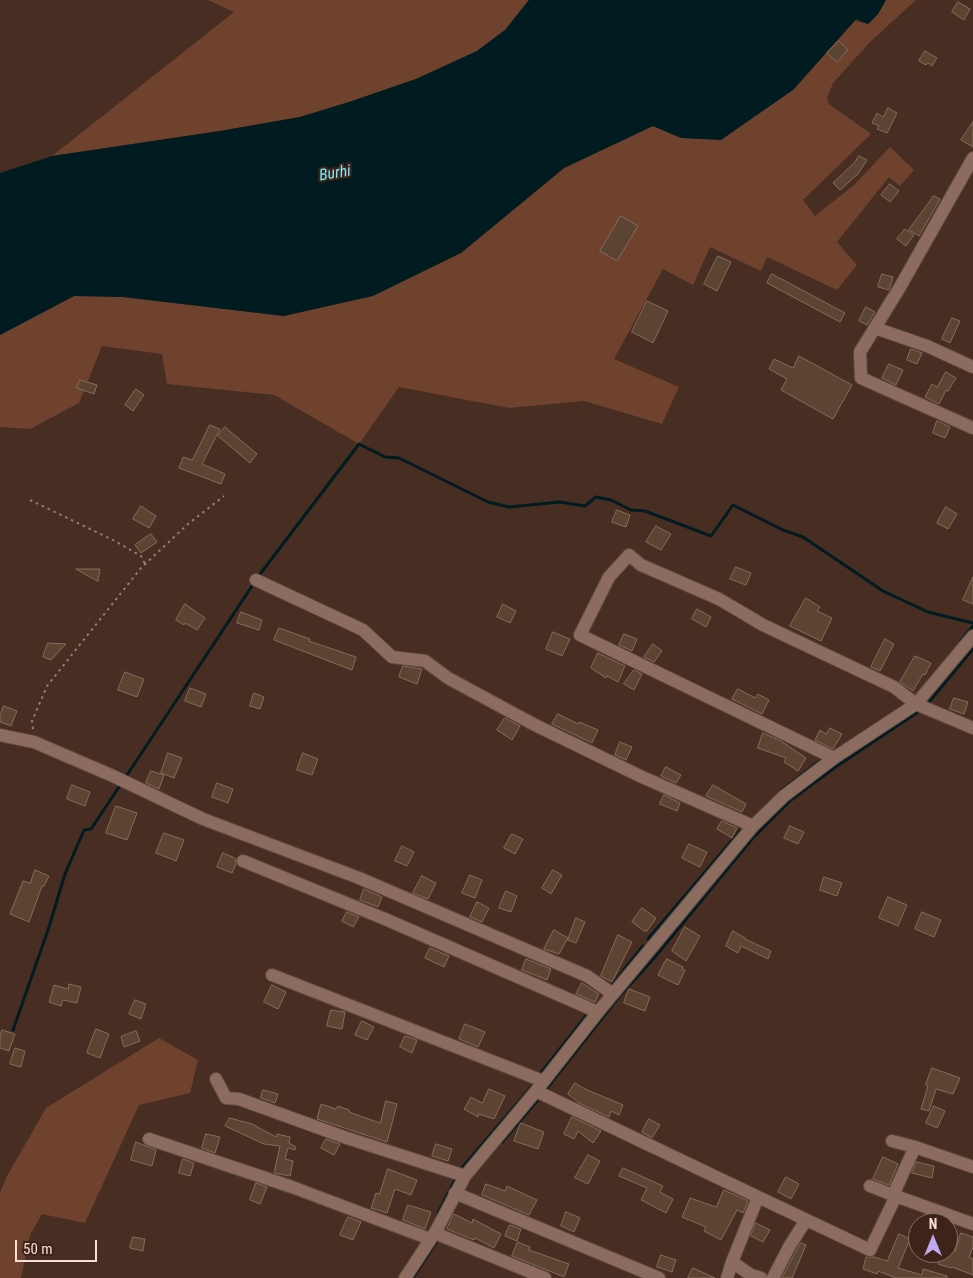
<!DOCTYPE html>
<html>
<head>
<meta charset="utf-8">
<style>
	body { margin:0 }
	#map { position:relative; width:973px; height:1278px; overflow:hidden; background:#472d22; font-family:"Roboto Condensed",sans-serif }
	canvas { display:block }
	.north { position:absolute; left:908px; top:1213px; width:50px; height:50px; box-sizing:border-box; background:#3d2318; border:1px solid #856f65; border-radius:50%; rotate:0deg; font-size:14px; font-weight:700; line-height:20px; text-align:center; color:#f2e0d9 }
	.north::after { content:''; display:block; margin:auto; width:18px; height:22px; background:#c0a8f3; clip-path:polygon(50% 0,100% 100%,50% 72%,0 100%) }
	.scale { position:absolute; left:15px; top:1240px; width:82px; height:22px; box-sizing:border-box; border:2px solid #f2e0d9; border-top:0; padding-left:6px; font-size:15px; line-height:18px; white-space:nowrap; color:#f2e0d9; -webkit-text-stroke:4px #3d2318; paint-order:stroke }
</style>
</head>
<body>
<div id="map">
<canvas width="973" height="1278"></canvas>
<div class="north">N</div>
<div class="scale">50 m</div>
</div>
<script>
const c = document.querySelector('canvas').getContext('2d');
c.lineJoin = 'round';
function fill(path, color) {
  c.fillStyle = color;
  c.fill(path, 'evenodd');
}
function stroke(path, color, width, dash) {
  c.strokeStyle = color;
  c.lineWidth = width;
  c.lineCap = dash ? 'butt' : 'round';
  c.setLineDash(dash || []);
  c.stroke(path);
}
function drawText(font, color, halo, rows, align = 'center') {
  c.font = font + ' "Roboto Condensed",sans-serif';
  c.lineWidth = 4.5;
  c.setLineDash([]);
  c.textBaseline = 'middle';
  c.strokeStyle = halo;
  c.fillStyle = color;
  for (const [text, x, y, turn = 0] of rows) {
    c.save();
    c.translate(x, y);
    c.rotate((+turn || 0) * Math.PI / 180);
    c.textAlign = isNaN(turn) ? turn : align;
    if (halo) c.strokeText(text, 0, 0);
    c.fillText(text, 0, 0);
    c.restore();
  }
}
fill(new Path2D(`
	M 208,0 L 529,0 L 505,30 L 477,51 L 416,79 L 349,102 L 300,117 L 220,131 L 52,156 L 234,12 Z
	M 886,0 L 916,0 L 871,41 L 833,83 L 827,98 L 829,104 L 871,134 L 803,200 L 815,216 L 854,185 L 890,147 L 914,170 L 900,186 L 889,177 L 837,242 L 857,265 L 837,290 L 767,257 L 761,271 L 710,247 L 693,285 L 663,269 L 614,359 L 679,387 L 662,424 L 584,401 L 509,408 L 399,387 L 359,444 L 274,395 L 167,384 L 162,354 L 102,346 L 79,403 L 30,429 L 0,427 L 0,335 L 74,296 L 123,297 L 284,316 L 461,253 L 564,168 L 653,126 L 681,138 L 793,90 L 855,21 L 868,24 L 878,14 Z
	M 159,1038 L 198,1060 L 190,1093 L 139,1105 L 85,1223 L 42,1214 L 30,1235 L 21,1278 L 0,1278 L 0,1193 L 7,1176 L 46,1108 Z`), '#6f422e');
fill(new Path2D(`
	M 529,0 L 886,0 L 878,14 L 868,24 L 856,19 L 793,90 L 721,140 L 681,138 L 653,126 L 564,168 L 461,253 L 373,296 L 284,316 L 123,297 L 74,296 L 0,335 L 0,173 L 52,156 L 220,131 L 300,117 L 349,102 L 416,79 L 477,51 L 505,30 Z`), '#001c21');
stroke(new Path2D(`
	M 257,578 L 359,444 L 385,457 L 399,458 L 488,502 L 509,507 L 560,502 L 585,506 L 596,497 L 611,500 L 631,510 L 645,511 L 711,536 L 733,505 L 783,530 L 803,537 L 883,591 L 928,612 L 973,623
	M 961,641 L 973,626
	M 929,702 L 973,649
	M 125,778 L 254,583
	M 782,790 L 825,757
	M 648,939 L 741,830
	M 612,985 L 643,946
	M 13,1030 L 48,930 L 65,874 L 84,830 L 91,829 L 121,784
	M 541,1073 L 586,1016
	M 547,1088 L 618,998 L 655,957 L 752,839 L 791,800 L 837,766 L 918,712
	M 502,1142 L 537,1101
	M 461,1169 L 533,1085
	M 438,1213 L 455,1180
	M 413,1278 L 437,1241`), '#001c21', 3);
const building = new Path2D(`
	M 958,2 L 970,9 L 964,20 L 952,12 Z
	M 839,41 L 848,50 L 837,62 L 827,53 Z
	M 925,51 L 937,58 L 932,66 L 928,63 L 926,65 L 919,61 Z
	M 888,108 L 897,113 L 887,133 L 877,129 L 879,126 L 872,123 L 877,113 L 883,117 Z
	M 973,122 L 973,147 L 961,140 Z
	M 859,156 L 867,160 L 858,174 L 840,190 L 833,183 L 855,162 Z
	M 890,184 L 899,191 L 890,202 L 881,195 Z
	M 934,196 L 940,199 L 919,236 L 909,230 Z
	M 621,216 L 638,226 L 617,261 L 600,251 Z
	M 905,229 L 914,235 L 906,246 L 897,239 Z
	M 718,256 L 731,262 L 717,291 L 704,284 Z
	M 772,274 L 845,313 L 840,322 L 767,283 Z
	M 882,274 L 893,277 L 889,290 L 878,287 Z
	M 647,301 L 668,311 L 653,343 L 632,332 Z
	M 866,307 L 875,312 L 867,325 L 859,321 Z
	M 952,318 L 960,321 L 950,343 L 942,339 Z
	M 911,349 L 922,353 L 917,364 L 907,360 Z
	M 799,356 L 852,385 L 833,419 L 781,390 L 787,379 L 769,369 L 774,359 L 793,368 Z
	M 889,364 L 903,370 L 896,385 L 882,378 Z
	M 946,372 L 956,378 L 948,391 L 946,390 L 939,404 L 925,397 L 932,384 L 937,387 Z
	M 80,380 L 97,385 L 94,394 L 77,388 Z
	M 136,389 L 144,395 L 133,411 L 125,405 Z
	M 937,421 L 950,427 L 945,438 L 933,433 Z
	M 210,425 L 220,429 L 202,464 L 225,474 L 221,484 L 179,468 L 183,457 L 192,460 Z
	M 225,427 L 257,454 L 250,463 L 218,436 Z
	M 141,506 L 156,516 L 149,528 L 133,519 Z
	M 946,507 L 957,514 L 948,529 L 937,523 Z
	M 617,510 L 630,515 L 626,527 L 612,522 Z
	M 656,526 L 671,534 L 661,550 L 646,542 Z
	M 151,534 L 157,542 L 141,553 L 135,545 Z
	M 736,567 L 751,573 L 746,585 L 730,579 Z
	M 76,569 L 100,569 L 98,581 Z
	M 973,577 L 973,604 L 963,600 Z
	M 806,598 L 820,607 L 817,611 L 832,618 L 821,641 L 790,626 Z
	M 185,604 L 205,618 L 197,630 L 185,623 L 184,625 L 176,620 Z
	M 503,604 L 516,611 L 510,623 L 497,617 Z
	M 697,609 L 711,617 L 706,627 L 692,619 Z
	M 241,612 L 262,620 L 259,630 L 237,623 Z
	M 279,628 L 310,639 L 309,641 L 356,657 L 352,670 L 274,640 Z
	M 553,632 L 570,639 L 562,656 L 546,649 Z
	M 624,634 L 637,639 L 632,651 L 619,645 Z
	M 885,639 L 894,644 L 880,671 L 871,667 Z
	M 48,643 L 66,644 L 51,660 L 43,657 Z
	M 653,644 L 662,651 L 654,662 L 644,657 Z
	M 598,653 L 625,666 L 618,682 L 607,676 L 606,678 L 591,668 Z
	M 915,656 L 931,663 L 925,675 L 923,674 L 913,691 L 900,682 Z
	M 403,666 L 422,669 L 417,684 L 399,677 Z
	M 634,670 L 642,674 L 634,690 L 624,684 Z
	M 125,672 L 144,679 L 137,697 L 118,690 Z
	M 190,688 L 206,694 L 201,707 L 185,701 Z
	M 738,689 L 755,698 L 758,694 L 769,700 L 762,714 L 732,699 Z
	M 254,693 L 264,697 L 260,709 L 250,706 Z
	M 954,698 L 968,702 L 964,714 L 950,709 Z
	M 4,706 L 17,711 L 11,726 L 0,722 L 0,716 Z
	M 558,714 L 578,724 L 579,722 L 598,730 L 592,743 L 552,724 Z
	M 505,718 L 520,726 L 512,740 L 497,730 Z
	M 830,728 L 842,734 L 833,749 L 815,740 L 820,730 L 826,734 Z
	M 763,733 L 781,741 L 806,758 L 798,771 L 784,762 L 786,758 L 758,748 Z
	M 620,742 L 632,747 L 626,760 L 615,755 Z
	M 168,753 L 182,758 L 174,778 L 161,773 Z
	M 303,753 L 318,759 L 312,775 L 297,770 Z
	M 666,767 L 681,775 L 676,783 L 661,776 Z
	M 151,771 L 164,775 L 159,789 L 146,783 Z
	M 217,783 L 233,789 L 228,803 L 212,797 Z
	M 72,785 L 90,792 L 85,806 L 67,799 Z
	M 713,785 L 746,804 L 742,812 L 706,796 Z
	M 664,795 L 680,803 L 677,811 L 660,804 Z
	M 116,806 L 137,813 L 127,840 L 106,833 Z
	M 722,821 L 737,828 L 732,838 L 717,829 Z
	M 790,826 L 804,832 L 798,844 L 784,838 Z
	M 164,833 L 184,840 L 176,861 L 156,853 Z
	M 512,834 L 523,839 L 515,854 L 504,848 Z
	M 689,844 L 707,852 L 700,867 L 682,858 Z
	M 402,846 L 414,852 L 407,866 L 395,861 Z
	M 223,853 L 235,858 L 236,864 L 232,873 L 217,867 Z
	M 35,870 L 49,876 L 44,886 L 42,886 L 29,922 L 10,914 L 23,881 L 30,883 Z
	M 553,870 L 562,875 L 551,894 L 542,888 Z
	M 470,875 L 482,880 L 475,898 L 462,893 Z
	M 422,876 L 436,883 L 428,899 L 413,893 Z
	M 824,877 L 842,883 L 837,896 L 820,890 Z
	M 364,889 L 382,897 L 378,907 L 360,900 Z
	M 506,891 L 517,896 L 511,912 L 499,908 Z
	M 888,897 L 907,905 L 898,926 L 879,918 Z
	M 477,902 L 489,908 L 482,922 L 470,917 Z
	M 642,908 L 656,918 L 647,931 L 644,931 L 632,922 Z
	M 347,912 L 359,917 L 353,927 L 342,921 Z
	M 922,912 L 941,920 L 934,937 L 915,929 Z
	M 576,918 L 585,922 L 576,943 L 568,940 Z
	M 685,927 L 700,936 L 686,961 L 672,951 Z
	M 554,930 L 568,938 L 559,954 L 544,949 Z
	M 733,931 L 745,938 L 745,939 L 771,951 L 768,959 L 741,946 L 738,953 L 726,946 Z
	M 618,935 L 632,942 L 612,982 L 601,976 Z
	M 430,948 L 449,956 L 444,967 L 425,958 Z
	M 526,959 L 551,969 L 547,980 L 522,970 Z
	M 667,959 L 683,967 L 682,969 L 685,970 L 678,985 L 658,975 L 665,961 L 666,961 Z
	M 582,983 L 599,994 L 595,1002 L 576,994 Z
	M 69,984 L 81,987 L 77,1003 L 63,1000 L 61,1006 L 49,1002 L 54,985 L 68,989 Z
	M 272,985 L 286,992 L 278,1009 L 264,1002 Z
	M 629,989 L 650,997 L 645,1011 L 624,1003 Z
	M 135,1000 L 146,1004 L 141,1019 L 129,1014 Z
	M 331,1010 L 345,1012 L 342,1029 L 327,1026 Z
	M 362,1021 L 374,1027 L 367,1040 L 355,1035 Z
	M 465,1024 L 485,1032 L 478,1047 L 459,1039 Z
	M 96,1029 L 109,1034 L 100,1058 L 87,1053 Z
	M 2,1030 L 15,1034 L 9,1051 L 0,1048 L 0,1036 Z
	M 136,1031 L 140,1041 L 124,1047 L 121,1037 Z
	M 405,1036 L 417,1040 L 412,1053 L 400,1047 Z
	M 15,1048 L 25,1051 L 21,1067 L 10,1064 Z
	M 932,1068 L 960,1078 L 953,1094 L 936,1089 L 929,1111 L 921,1109 L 928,1086 L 926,1085 Z
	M 575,1083 L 585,1089 L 623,1105 L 619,1115 L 611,1111 L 609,1117 L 579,1103 L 568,1094 Z
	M 489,1089 L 505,1096 L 494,1119 L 479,1114 L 478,1117 L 464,1109 L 471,1097 L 482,1103 Z
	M 263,1090 L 278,1094 L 275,1103 L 261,1098 Z
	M 386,1101 L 397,1104 L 387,1142 L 317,1119 L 321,1104 L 336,1109 L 338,1106 L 349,1110 L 349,1112 L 380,1123 Z
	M 934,1106 L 945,1111 L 937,1128 L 926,1123 Z
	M 572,1117 L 601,1131 L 593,1143 L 578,1131 L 574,1139 L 564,1134 Z
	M 230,1118 L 252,1124 L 276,1137 L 277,1134 L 290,1137 L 289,1143 L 296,1147 L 295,1150 L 288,1148 L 285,1159 L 293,1161 L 290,1176 L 274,1173 L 280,1146 L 264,1144 L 225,1126 Z
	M 649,1119 L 660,1125 L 652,1138 L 642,1132 Z
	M 521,1123 L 544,1132 L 538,1149 L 514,1141 Z
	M 206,1134 L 220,1137 L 215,1153 L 202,1148 Z
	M 326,1139 L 340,1144 L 334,1155 L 321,1148 Z
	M 136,1142 L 156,1150 L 152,1166 L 131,1160 Z
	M 436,1144 L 452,1149 L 448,1161 L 432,1156 Z
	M 588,1155 L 600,1161 L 588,1184 L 575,1178 Z
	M 883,1157 L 898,1164 L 889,1185 L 873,1179 Z
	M 183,1159 L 194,1163 L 190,1176 L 179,1173 Z
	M 917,1162 L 934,1166 L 932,1178 L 912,1173 Z
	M 623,1168 L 663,1186 L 660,1192 L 673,1199 L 666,1213 L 641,1200 L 647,1188 L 619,1176 Z
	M 388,1169 L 417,1180 L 411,1195 L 395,1189 L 387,1213 L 371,1208 L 376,1193 L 379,1194 Z
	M 786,1177 L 799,1184 L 791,1199 L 778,1192 Z
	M 256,1183 L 267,1187 L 260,1204 L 250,1200 Z
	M 486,1184 L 505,1191 L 507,1186 L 537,1200 L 529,1215 L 482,1195 Z
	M 724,1190 L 748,1201 L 743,1213 L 737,1210 L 721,1240 L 704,1231 L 706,1227 L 682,1217 L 690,1198 L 716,1207 Z
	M 408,1205 L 431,1212 L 425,1229 L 403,1220 Z
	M 566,1212 L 580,1218 L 574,1232 L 561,1226 Z
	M 454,1214 L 472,1223 L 473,1219 L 501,1234 L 494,1248 L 475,1238 L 474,1240 L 447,1229 Z
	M 348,1217 L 361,1222 L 353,1240 L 340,1235 Z
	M 756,1223 L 770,1230 L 763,1242 L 751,1236 Z
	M 510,1225 L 521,1229 L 517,1241 L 505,1236 Z
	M 961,1233 L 973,1237 L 973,1247 L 969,1257 L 973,1259 L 973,1275 L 952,1267 L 951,1268 L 938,1264 L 942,1253 L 948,1253 L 948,1248 L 955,1251 Z
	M 899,1234 L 910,1239 L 898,1268 L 922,1275 L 923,1269 L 947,1276 L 947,1278 L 896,1278 L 878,1271 L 877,1274 L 863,1269 L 866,1257 L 874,1257 L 887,1261 Z
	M 133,1237 L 145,1239 L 143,1251 L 130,1248 Z
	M 518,1242 L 530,1247 L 529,1250 L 569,1264 L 564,1277 L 512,1256 Z
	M 801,1243 L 806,1245 L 792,1278 L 782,1278 Z
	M 661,1255 L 676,1260 L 672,1272 L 657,1267 Z
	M 693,1268 L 715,1278 L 688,1278 Z`);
fill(building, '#5c4432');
stroke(building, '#866c58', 1);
const minor = new Path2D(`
	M 973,158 L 900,287 L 860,352 L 861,378 L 973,428
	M 875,328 L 927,346 L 973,367
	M 256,580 L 363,630 L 392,657 L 425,661 L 448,678 L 533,724 L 640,776 L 753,826
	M 0,735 L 34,742 L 113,776 L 203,819 L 359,878 L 587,976 L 613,994
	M 834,758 L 580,635 L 609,577 L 629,555 L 641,565 L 719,599 L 763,625 L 894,687 L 916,704 L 973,728
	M 243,861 L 385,919 L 598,1012
	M 272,975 L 543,1081
	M 216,1079 L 226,1098 L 239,1099 L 344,1137 L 465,1176
	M 536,1091 L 758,1197
	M 149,1139 L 292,1187 L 430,1239
	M 892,1141 L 915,1147
	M 973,1167 L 915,1147 L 893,1195 L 973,1224
	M 870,1186 L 893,1195
	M 455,1193 L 659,1278
	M 436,1231 L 442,1236 L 545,1278
	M 732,1262 L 758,1197 L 870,1250 L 895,1198
	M 405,1278 L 436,1231 L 465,1176 L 536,1091 L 598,1012 L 753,826 L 784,796 L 834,758 L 916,704 L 973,636
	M 727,1278 L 732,1262 L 751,1275 L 761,1278
	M 773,1278 L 789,1247 L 806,1220`);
stroke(minor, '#604a40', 14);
stroke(new Path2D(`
	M 30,500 L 115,541 L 141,556 L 145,564
	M 33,729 L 32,721 L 47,686 L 141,568 L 188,524 L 224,496`), '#947e74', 2, [2.5, 4]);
stroke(minor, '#8b6c5f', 12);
drawText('italic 16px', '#7ce8fb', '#3d2318', [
	["Burhi",335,174,-9]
]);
</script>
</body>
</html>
